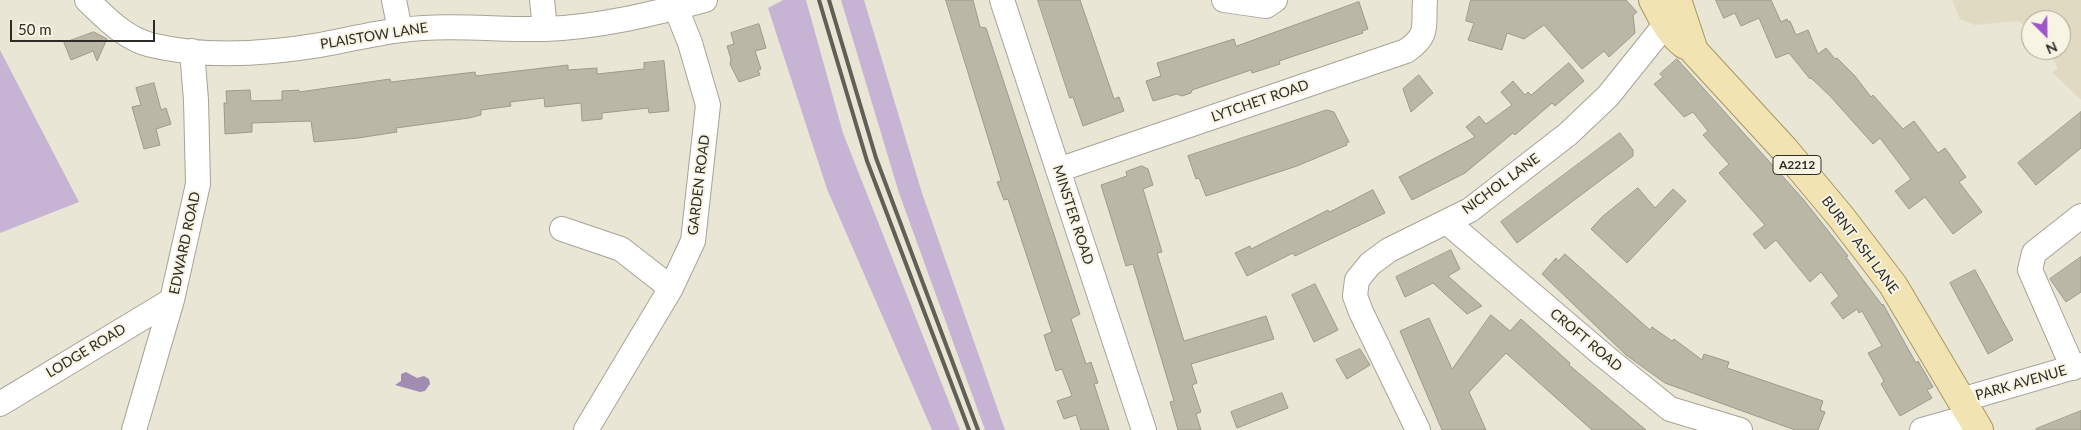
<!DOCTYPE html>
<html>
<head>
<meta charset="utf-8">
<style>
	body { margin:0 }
	#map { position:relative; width:2081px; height:430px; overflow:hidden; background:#eae6d6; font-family:Lato,sans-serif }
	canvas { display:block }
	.north { position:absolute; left:2021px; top:10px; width:50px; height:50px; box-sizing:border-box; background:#f7f4e3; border:1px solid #a7a497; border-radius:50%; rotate:157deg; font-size:14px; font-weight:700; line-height:20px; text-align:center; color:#2e2c26 }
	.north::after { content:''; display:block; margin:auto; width:18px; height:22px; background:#9d55c9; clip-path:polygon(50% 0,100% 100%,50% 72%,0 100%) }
	.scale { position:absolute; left:10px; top:20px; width:145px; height:22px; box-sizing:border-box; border:2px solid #2e2c26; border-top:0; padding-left:6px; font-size:15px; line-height:18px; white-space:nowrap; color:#2e2c26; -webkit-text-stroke:4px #f7f4e3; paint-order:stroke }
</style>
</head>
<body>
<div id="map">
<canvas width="2081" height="430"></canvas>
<div class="north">N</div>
<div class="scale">50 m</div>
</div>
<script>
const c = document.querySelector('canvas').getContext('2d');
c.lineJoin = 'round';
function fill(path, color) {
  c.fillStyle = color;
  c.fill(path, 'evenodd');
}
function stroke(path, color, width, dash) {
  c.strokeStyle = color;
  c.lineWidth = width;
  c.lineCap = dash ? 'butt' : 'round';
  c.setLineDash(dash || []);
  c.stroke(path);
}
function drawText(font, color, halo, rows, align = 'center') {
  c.font = font + ' Lato,sans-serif';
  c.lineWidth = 4;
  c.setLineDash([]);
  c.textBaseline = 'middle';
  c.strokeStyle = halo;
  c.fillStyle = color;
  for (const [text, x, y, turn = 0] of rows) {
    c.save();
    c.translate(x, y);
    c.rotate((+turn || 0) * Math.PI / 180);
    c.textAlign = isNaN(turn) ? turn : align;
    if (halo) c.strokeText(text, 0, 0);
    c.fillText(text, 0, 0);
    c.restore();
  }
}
fill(new Path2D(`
	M 1952,0 L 2081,0 L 2081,100 L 2052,72 L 2058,68 L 2048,50 L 2061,50 L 2061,20 L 2031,20 L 2031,29 L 2018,21 L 1975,25 L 1960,19 Z`), '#e0dac3');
fill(new Path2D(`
	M 783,0 L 806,0 L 843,133 L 960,430 L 932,430 L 827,189 L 768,8 Z
	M 841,0 L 864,0 L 922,193 L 1005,430 L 985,430 L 899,193 Z
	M 0,50 L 79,202 L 0,233 Z`), '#c7b4d5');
fill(new Path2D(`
	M 406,372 L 417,378 L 424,376 L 429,379 L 430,384 L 425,391 L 420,392 L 395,385 L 401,381 L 401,374 Z`), '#a18db1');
const building = new Path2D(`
	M 946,0 L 973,0 L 980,27 L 986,28 L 1080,314 L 1071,319 L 1086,364 L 1091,362 L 1098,383 L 1094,384 L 1109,430 L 1081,430 L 1076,415 L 1064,419 L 1057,401 L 1072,396 L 1062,369 L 1056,371 L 1044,335 L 1052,332 L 1008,199 L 1004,200 L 997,182 L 1001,181 Z
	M 1038,0 L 1080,0 L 1114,99 L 1119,97 L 1124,111 L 1083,126 L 1073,97 L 1070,98 Z
	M 1471,0 L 1626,0 L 1637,12 L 1633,15 L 1635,33 L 1609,57 L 1604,51 L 1582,69 L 1544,25 L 1524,39 L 1507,33 L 1502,50 L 1468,40 L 1474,23 L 1466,21 Z
	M 1716,0 L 1771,0 L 1781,22 L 1787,19 L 1788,22 L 1790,21 L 1796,35 L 1808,30 L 1818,54 L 1826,48 L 1835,59 L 1837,58 L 1855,76 L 1871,97 L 1873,95 L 1903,129 L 1914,121 L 1938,153 L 1945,148 L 1966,177 L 1959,182 L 1982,212 L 1953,234 L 1925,197 L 1909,209 L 1895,191 L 1911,179 L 1880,138 L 1873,144 L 1830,96 L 1811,78 L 1810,79 L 1789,53 L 1776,58 L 1759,18 L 1741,26 L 1735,13 L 1724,18 Z
	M 1359,2 L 1368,29 L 1362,31 L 1363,33 L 1279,61 L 1280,64 L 1252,73 L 1251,70 L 1192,90 L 1191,93 L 1182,96 L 1177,94 L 1153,101 L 1146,81 L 1161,76 L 1157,63 L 1234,39 L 1236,46 Z
	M 759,24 L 766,48 L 755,51 L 761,69 L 758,70 L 760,75 L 739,82 L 730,64 L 731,59 L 727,46 L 734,44 L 731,33 Z
	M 94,32 L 107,39 L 97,61 L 93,51 L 71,60 L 64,43 Z
	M 1677,59 L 1803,199 L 1848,256 L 1846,257 L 1882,305 L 1883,304 L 1916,363 L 1918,361 L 1933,387 L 1927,390 L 1932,398 L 1900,416 L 1881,384 L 1884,381 L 1868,353 L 1882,346 L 1862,311 L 1859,313 L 1857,309 L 1843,319 L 1831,303 L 1839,296 L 1821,272 L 1810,282 L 1776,240 L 1765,249 L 1753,234 L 1765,225 L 1719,173 L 1729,164 L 1703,135 L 1708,131 L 1693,112 L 1684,117 L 1654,84 L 1663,77 L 1660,74 Z
	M 664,61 L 669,111 L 649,113 L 648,108 L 602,113 L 602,119 L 582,121 L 581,103 L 545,107 L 544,98 L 510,102 L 511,106 L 481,110 L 481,115 L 469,118 L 396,128 L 397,132 L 358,138 L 314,142 L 311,121 L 252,123 L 252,132 L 225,134 L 224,103 L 227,103 L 226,91 L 250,90 L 251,101 L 282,100 L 282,91 L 299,90 L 299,92 L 390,79 L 391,82 L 475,72 L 476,76 L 568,65 L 568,70 L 597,68 L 597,74 L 644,69 L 644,63 Z
	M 1569,63 L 1584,81 L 1555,106 L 1552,103 L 1515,135 L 1513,133 L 1465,173 L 1412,200 L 1399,177 L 1475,137 L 1466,127 L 1479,116 L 1486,124 L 1512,105 L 1501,92 L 1513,81 L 1525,95 L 1528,92 L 1531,95 Z
	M 1419,75 L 1433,93 L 1411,112 L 1403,89 Z
	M 154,83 L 161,110 L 166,108 L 171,124 L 156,129 L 160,145 L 144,149 L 132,107 L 141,105 L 136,88 Z
	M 1327,110 L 1334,112 L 1349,142 L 1346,143 L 1347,145 L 1297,166 L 1206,196 L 1199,178 L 1196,179 L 1188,156 Z
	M 2081,112 L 2081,148 L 2036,185 L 2018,163 Z
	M 1620,133 L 1633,150 L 1633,156 L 1517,243 L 1501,222 Z
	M 1142,166 L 1148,169 L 1153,185 L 1143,189 L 1162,252 L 1157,253 L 1184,341 L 1266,316 L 1274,339 L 1191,364 L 1197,383 L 1192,385 L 1201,412 L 1196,414 L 1201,430 L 1178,430 L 1170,402 L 1174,401 L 1133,264 L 1126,266 L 1101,185 L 1127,176 L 1126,172 Z
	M 1638,188 L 1655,208 L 1673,189 L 1686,201 L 1627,263 L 1591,229 L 1602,217 Z
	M 1373,190 L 1385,213 L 1295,256 L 1293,253 L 1247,276 L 1235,253 L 1250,246 L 1251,249 L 1328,210 L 1329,212 Z
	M 1451,250 L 1460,269 L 1448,276 L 1482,306 L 1467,314 L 1433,283 L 1405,297 L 1396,277 Z
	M 1565,254 L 1650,330 L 1652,327 L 1672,341 L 1674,339 L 1702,360 L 1704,354 L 1729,362 L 1727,368 L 1739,372 L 1823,401 L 1820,410 L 1825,412 L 1818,430 L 1795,430 L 1665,383 L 1626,355 L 1542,274 L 1556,258 L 1558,261 Z
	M 2081,257 L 2081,292 L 2066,302 L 2050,279 Z
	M 1975,270 L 2013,340 L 1988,354 L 1950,283 Z
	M 1315,284 L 1338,330 L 1314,342 L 1292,295 Z
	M 1491,315 L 1510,331 L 1521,319 L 1570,363 L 1569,365 L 1646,430 L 1592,430 L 1506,353 L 1469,392 L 1486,430 L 1442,430 L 1400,331 L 1429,318 L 1452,369 Z
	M 1360,349 L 1370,365 L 1347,379 L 1336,360 Z
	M 1282,393 L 1288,408 L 1237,428 L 1231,412 Z
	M 2081,411 L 2081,430 L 2036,430 L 2036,429 Z`);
fill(building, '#bab7a7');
stroke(building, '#9e9a8b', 1);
const minor = new Path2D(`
	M 87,0 C 106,18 124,38 151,45 C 204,58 266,54 320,45 C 347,40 375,33 402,30 C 450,24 497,30 545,29 C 600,27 653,14 705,0
	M 394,0 L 400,30
	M 542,0 L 545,29
	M 1002,0 L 1144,430
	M 1224,0 L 1266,6 L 1275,0
	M 1058,170 L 1406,51 C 1430,35 1423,26 1425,0
	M 1447,222 L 1603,355 L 1670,409 L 1740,430
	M 562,229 L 621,249 L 671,288
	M 2073,368 L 2030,270 L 2034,253 L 2081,216
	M 1961,400 L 2081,365
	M 0,404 L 172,300
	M 134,430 L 172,300 L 198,184 L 196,100 L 192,51
	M 586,430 L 671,288 L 693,241 L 708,105 L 690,43 L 676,8
	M 1418,430 L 1361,312 L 1355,296 L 1357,280 L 1370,264 L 1389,250 L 1470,210 L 1568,134 L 1608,96 L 1665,25
	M 1922,430 L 1972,416`);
const major = new Path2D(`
	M 1653,0 C 1663,18 1668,32 1685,45
	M 1677,0 L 1694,51 L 1785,150 L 1841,217 L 1893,285 L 1979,430`);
stroke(minor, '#a7a495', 26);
stroke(major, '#a6985f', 30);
stroke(minor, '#fff', 24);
stroke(major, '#f1e4b2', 28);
stroke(new Path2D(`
	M 819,0 L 867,161 L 969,430
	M 829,0 L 876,158 L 978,430`), '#615f56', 4);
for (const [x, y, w] of [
	[1797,165,48]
]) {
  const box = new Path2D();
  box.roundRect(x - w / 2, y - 9.5, w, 19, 4);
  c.fillStyle = '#f7f4e3';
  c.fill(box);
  stroke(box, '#2e2c26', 1);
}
drawText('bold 12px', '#2e2c26', null, [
	["A2212",1797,165]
]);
drawText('14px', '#2e2c26', '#f7f4e3', [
	["PLAISTOW LANE",374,36,-9],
	["LYTCHET ROAD",1260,101,-19],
	["NICHOL LANE",1501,184,-36],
	["GARDEN ROAD",699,185,-83],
	["MINSTER ROAD",1073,215,72],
	["EDWARD ROAD",185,243,-78],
	["BURNT ASH LANE",1860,245,53],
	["CROFT ROAD",1586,340,40],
	["LODGE ROAD",86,351,-31],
	["PARK AVENUE",2021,383,-16]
]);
</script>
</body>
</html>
